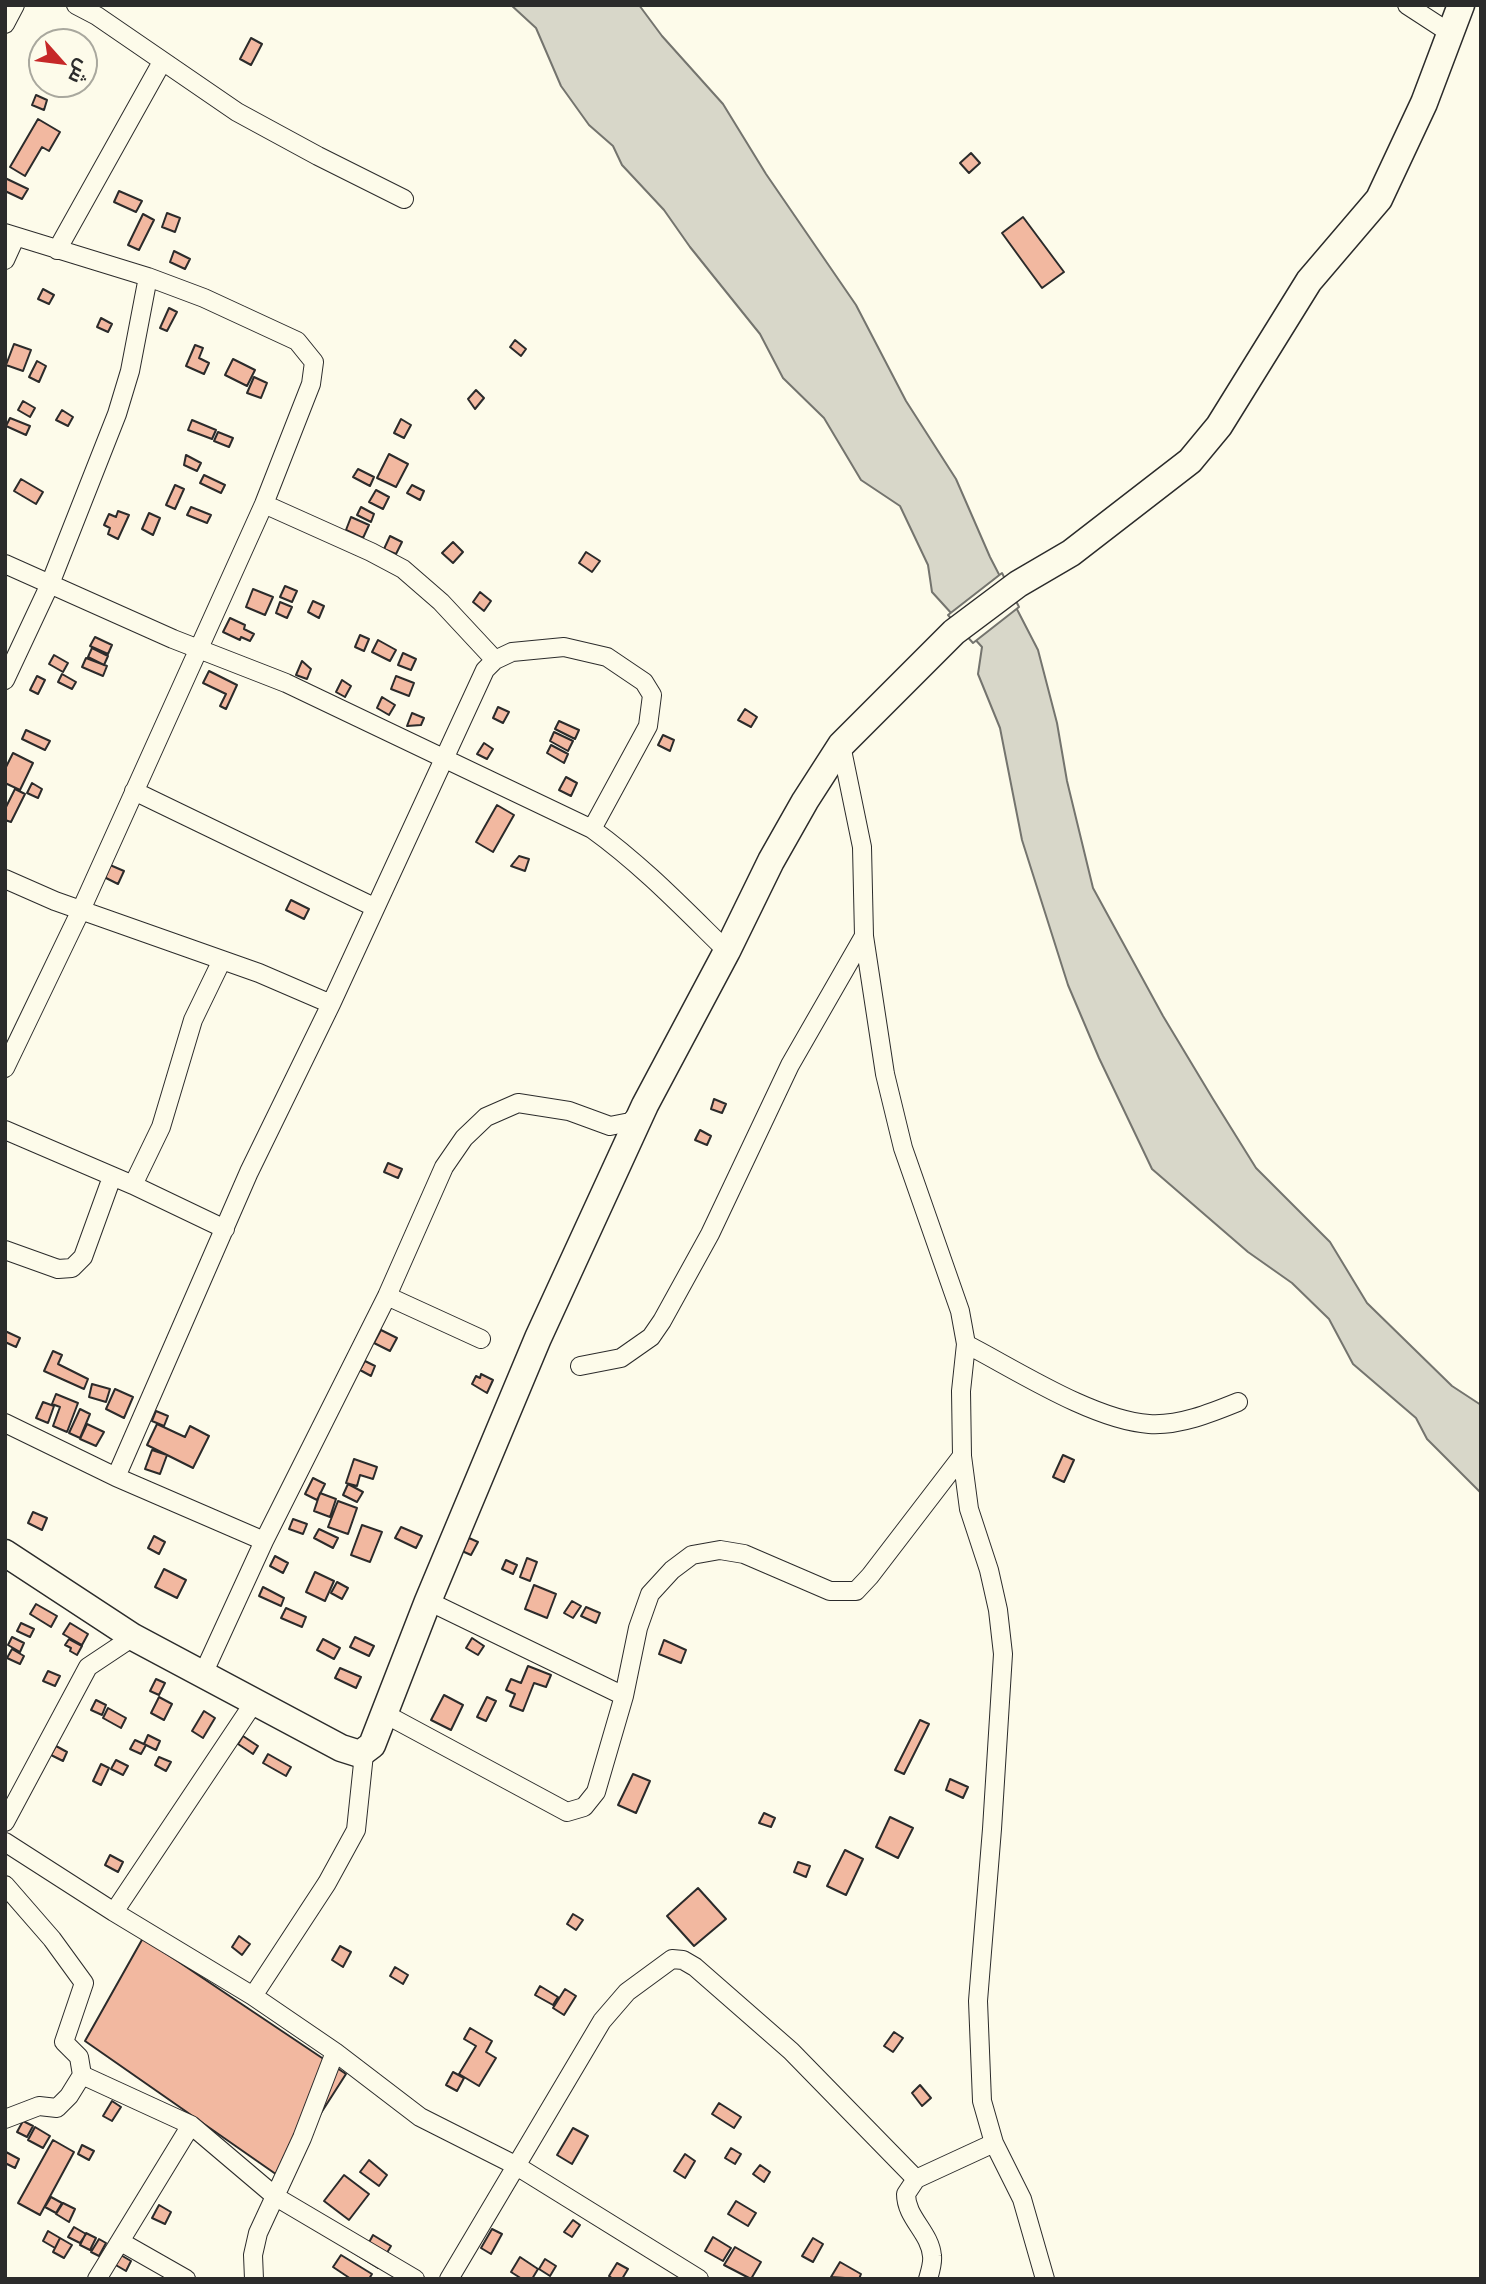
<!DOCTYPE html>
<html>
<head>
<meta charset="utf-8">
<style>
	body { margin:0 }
	#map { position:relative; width:1486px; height:2284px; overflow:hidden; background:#fdfbea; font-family:"PT Sans",Cairo,sans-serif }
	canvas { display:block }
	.frame { position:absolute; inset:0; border:7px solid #2b2b2b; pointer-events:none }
	.north { position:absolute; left:28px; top:28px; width:70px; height:70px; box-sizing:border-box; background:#fdfbea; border:2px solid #a9a89e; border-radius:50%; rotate:118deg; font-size:19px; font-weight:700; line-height:28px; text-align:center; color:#2b2b2b }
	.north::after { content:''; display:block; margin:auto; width:24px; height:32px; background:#c62828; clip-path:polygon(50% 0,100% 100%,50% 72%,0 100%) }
</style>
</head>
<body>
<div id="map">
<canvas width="1486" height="2284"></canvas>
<div class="frame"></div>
<div class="north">ش</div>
</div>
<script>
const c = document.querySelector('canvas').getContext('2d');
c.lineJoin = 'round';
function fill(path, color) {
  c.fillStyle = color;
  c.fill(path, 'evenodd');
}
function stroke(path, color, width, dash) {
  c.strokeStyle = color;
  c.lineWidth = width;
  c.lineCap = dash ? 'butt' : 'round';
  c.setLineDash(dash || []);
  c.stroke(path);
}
const water = new Path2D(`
	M 511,5 L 639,5 L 662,36 L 723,104 L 766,174 L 856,305 L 906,401 L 956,479 L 990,557 L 1038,650 L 1057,723 L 1067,781 L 1093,888 L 1163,1016 L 1213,1099 L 1256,1168 L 1330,1242 L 1367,1303 L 1452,1386 L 1481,1405 L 1481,1493 L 1427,1439 L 1416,1418 L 1353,1364 L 1329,1319 L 1292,1283 L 1248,1252 L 1152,1169 L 1099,1058 L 1068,985 L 1022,840 L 1000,728 L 978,674 L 982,647 L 932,592 L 928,565 L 900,506 L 861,480 L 824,418 L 783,378 L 760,334 L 690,247 L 664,210 L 622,165 L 613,146 L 589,125 L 561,86 L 536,28 Z`);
fill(water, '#d8d7c9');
stroke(water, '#74746e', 2);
const pier = new Path2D(`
	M 1002,573 L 1019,607 L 973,643 L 948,615 Z`);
fill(pier, '#fdfbea');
stroke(pier, '#74746e', 2);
const building = new Path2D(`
	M 251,38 L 262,44 L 251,65 L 240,59 Z
	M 36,95 L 47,100 L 44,110 L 32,105 Z
	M 38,119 L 60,132 L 49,151 L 42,147 L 25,176 L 10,167 Z
	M 971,153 L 980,163 L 969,173 L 960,163 Z
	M 5,178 L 28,189 L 22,199 L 5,191 Z
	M 119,191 L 142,201 L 136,212 L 114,202 Z
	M 167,213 L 180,218 L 175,232 L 162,227 Z
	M 143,214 L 154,220 L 139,250 L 128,245 Z
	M 1023,217 L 1064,272 L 1042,288 L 1002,233 Z
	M 174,251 L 190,259 L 185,269 L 170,262 Z
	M 43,289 L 54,295 L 49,304 L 38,299 Z
	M 169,308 L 177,312 L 167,331 L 160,328 Z
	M 101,318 L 112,324 L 108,332 L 97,327 Z
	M 515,340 L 526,349 L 521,356 L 510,347 Z
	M 14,344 L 31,350 L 23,371 L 6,365 Z
	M 195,345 L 203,348 L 199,358 L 209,363 L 204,374 L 186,366 Z
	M 233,359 L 255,370 L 247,386 L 225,375 Z
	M 37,361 L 46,366 L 39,382 L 29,377 Z
	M 254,377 L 267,383 L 261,398 L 247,393 Z
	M 476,390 L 484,398 L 475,409 L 468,399 Z
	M 23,401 L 35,408 L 30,417 L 18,410 Z
	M 62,410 L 73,417 L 68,426 L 56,420 Z
	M 10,418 L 30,426 L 26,435 L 6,426 Z
	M 401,419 L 411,425 L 404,438 L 394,433 Z
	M 192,420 L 216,430 L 212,439 L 188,430 Z
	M 218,432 L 233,438 L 229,447 L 214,441 Z
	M 389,454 L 408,464 L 396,487 L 377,478 Z
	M 186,455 L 201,463 L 197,471 L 184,465 Z
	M 358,469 L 374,477 L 370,486 L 353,477 Z
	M 204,475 L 225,485 L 221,493 L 200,483 Z
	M 21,479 L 43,492 L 36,504 L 14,491 Z
	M 175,485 L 184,489 L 175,509 L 166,505 Z
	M 412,485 L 424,491 L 420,500 L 407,493 Z
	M 376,490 L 389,497 L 383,509 L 369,502 Z
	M 191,507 L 211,515 L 207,523 L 187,515 Z
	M 361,507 L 374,514 L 371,522 L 357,515 Z
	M 118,511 L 129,515 L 118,539 L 108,534 L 110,528 L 104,525 L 109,514 L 116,517 Z
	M 149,513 L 160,518 L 153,535 L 142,529 Z
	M 351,517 L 369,525 L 363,538 L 346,530 Z
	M 390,536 L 402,542 L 396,554 L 384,549 Z
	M 453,542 L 463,552 L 453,563 L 442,553 Z
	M 586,552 L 600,561 L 592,572 L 579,563 Z
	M 285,586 L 297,591 L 292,602 L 280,597 Z
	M 253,589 L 273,597 L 265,615 L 246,607 Z
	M 480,592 L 491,601 L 484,611 L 473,602 Z
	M 313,601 L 324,606 L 319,618 L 308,612 Z
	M 280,602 L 292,607 L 287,618 L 276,613 Z
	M 230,618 L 245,625 L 244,629 L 254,634 L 250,641 L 241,637 L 240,640 L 223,632 Z
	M 360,635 L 369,639 L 364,651 L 355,647 Z
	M 95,637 L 112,645 L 108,654 L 90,646 Z
	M 378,640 L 396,650 L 390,661 L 372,652 Z
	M 92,648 L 108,656 L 104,665 L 88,657 Z
	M 403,653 L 416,659 L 411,670 L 398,665 Z
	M 54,655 L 68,663 L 63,672 L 49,664 Z
	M 86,658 L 107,666 L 103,676 L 82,667 Z
	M 302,661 L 311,669 L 307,679 L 296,675 Z
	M 209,671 L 237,685 L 226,709 L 220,706 L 226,694 L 203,683 Z
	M 62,674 L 76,682 L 72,689 L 58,682 Z
	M 37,676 L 45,680 L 38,694 L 30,690 Z
	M 396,676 L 414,683 L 409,696 L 391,689 Z
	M 342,680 L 351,686 L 345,697 L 336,692 Z
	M 382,697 L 395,705 L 389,715 L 377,708 Z
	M 498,707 L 509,712 L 503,723 L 493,718 Z
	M 745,709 L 757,717 L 751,727 L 738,720 Z
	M 412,713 L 424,718 L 421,725 L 407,726 Z
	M 559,721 L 579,730 L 575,739 L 555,729 Z
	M 26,730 L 50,741 L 45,750 L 22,739 Z
	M 554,732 L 573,741 L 568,751 L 550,741 Z
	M 663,735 L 674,740 L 670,751 L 658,745 Z
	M 484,743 L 493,749 L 487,759 L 477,754 Z
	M 551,745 L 568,754 L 564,763 L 547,753 Z
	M 13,753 L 33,763 L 20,790 L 5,783 L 5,769 Z
	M 566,777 L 577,783 L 571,796 L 559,790 Z
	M 32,783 L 42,789 L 38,798 L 27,793 Z
	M 15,789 L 25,794 L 11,822 L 5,820 L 5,809 Z
	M 497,805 L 514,815 L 493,852 L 476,842 Z
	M 519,856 L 529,859 L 525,871 L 511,866 Z
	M 110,865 L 124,871 L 118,884 L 104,877 Z
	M 291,900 L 309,909 L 304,919 L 286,910 Z
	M 714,1099 L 726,1104 L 722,1113 L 711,1109 Z
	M 700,1130 L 711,1136 L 707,1145 L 695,1140 Z
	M 388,1163 L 402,1169 L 398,1178 L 384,1172 Z
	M 381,1330 L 397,1338 L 390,1351 L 374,1343 Z
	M 5,1331 L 20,1338 L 16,1347 L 5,1342 Z
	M 53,1351 L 62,1355 L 58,1364 L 88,1379 L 84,1389 L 44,1371 Z
	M 365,1361 L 375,1366 L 371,1376 L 360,1370 Z
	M 481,1374 L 493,1380 L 487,1393 L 472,1384 L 476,1376 L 480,1378 Z
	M 92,1384 L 110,1389 L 106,1402 L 89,1397 Z
	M 115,1389 L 133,1397 L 124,1418 L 106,1409 Z
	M 56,1394 L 78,1403 L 67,1432 L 53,1426 L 60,1407 L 52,1404 Z
	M 43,1402 L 54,1406 L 48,1423 L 36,1418 Z
	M 80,1409 L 90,1414 L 80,1438 L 69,1433 Z
	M 156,1411 L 168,1416 L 164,1426 L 152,1421 Z
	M 87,1424 L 104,1432 L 96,1446 L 80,1439 Z
	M 157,1424 L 185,1437 L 190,1426 L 209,1436 L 193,1468 L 147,1445 Z
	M 152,1450 L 167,1455 L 160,1474 L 145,1469 Z
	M 1063,1455 L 1074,1460 L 1064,1482 L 1053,1477 Z
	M 354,1459 L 377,1467 L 373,1479 L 360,1475 L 357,1486 L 346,1483 Z
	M 313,1478 L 325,1484 L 317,1500 L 305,1494 Z
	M 348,1484 L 363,1492 L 357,1502 L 343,1495 Z
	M 320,1493 L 336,1499 L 330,1517 L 314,1511 Z
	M 338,1501 L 357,1508 L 348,1534 L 328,1527 Z
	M 33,1512 L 47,1518 L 42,1530 L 28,1523 Z
	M 293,1519 L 307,1524 L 303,1534 L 289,1529 Z
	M 362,1525 L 382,1532 L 370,1562 L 351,1555 Z
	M 401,1527 L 422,1536 L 416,1548 L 395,1538 Z
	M 319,1529 L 338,1538 L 333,1548 L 314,1538 Z
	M 154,1536 L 165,1542 L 159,1554 L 148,1548 Z
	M 469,1538 L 478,1542 L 471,1555 L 462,1551 Z
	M 275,1556 L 288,1563 L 283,1573 L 270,1566 Z
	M 527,1558 L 537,1562 L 530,1581 L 520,1577 Z
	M 506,1560 L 517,1565 L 513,1574 L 502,1569 Z
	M 164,1569 L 186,1580 L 177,1598 L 155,1587 Z
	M 315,1572 L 334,1581 L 325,1601 L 306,1592 Z
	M 337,1582 L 348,1588 L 342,1599 L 331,1593 Z
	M 534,1585 L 556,1594 L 547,1618 L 525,1609 Z
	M 263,1587 L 284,1598 L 281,1606 L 259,1596 Z
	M 572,1601 L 581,1606 L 573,1618 L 564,1613 Z
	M 36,1604 L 57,1616 L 51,1627 L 30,1614 Z
	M 586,1607 L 600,1613 L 596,1623 L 581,1616 Z
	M 286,1608 L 306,1617 L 302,1627 L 281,1618 Z
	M 21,1623 L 34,1629 L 30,1637 L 17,1631 Z
	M 70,1623 L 88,1634 L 82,1645 L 63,1634 Z
	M 12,1637 L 24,1643 L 20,1652 L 8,1645 Z
	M 355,1637 L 374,1646 L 369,1656 L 350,1647 Z
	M 472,1638 L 484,1646 L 478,1655 L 466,1648 Z
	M 69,1639 L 82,1646 L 77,1655 L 70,1651 L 71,1648 L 65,1645 Z
	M 323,1639 L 340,1648 L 334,1659 L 317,1650 Z
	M 664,1640 L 686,1650 L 681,1663 L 659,1654 Z
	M 12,1649 L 24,1656 L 20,1664 L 7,1658 Z
	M 528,1666 L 551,1675 L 546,1687 L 534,1683 L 523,1711 L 510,1706 L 515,1694 L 506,1690 L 511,1679 L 521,1683 Z
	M 340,1668 L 361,1677 L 356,1688 L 335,1678 Z
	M 48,1671 L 60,1676 L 55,1686 L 43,1681 Z
	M 156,1679 L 165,1683 L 159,1695 L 150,1691 Z
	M 444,1695 L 463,1705 L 451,1730 L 431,1720 Z
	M 159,1697 L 172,1704 L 164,1720 L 151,1713 Z
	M 487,1697 L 496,1701 L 486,1721 L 477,1717 Z
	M 96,1700 L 106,1705 L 102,1715 L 91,1710 Z
	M 108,1708 L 126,1718 L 121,1728 L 103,1718 Z
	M 204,1711 L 215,1718 L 203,1738 L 192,1731 Z
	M 920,1720 L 929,1724 L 904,1774 L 895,1770 Z
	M 148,1735 L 160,1741 L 156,1750 L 144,1744 Z
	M 243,1736 L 258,1746 L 253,1754 L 238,1744 Z
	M 135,1740 L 146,1745 L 141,1754 L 130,1749 Z
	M 56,1746 L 67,1752 L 63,1761 L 51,1755 Z
	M 268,1754 L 291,1767 L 286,1776 L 263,1763 Z
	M 159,1757 L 171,1762 L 166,1771 L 155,1765 Z
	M 116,1760 L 128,1766 L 123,1775 L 111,1769 Z
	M 101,1764 L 109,1768 L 101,1785 L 93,1781 Z
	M 633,1774 L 650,1781 L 636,1813 L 618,1805 Z
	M 950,1779 L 968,1787 L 963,1798 L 946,1790 Z
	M 764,1813 L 775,1818 L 771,1827 L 759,1823 Z
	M 890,1817 L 913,1828 L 898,1858 L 876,1847 Z
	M 845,1850 L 863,1859 L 846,1895 L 827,1886 Z
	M 110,1855 L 123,1862 L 118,1872 L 105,1865 Z
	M 798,1862 L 810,1866 L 806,1877 L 794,1872 Z
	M 698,1888 L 726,1919 L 694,1946 L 667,1916 Z
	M 573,1914 L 583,1920 L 576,1930 L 567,1924 Z
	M 239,1936 L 250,1944 L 242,1955 L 232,1947 Z
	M 143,1938 L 346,2074 L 280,2177 L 85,2041 Z
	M 340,1946 L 351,1952 L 343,1967 L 332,1960 Z
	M 395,1967 L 408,1975 L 403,1984 L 390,1976 Z
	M 540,1986 L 558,1997 L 553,2005 L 535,1995 Z
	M 565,1989 L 576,1996 L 564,2015 L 553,2008 Z
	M 470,2028 L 492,2041 L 486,2052 L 496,2058 L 479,2086 L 459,2074 L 476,2046 L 464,2039 Z
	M 894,2032 L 903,2038 L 893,2052 L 884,2046 Z
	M 453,2072 L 464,2078 L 457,2091 L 446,2085 Z
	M 920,2085 L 931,2098 L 922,2106 L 912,2093 Z
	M 112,2101 L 121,2107 L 112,2121 L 103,2116 Z
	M 719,2103 L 741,2117 L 734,2128 L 712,2114 Z
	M 23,2121 L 33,2126 L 27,2137 L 17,2132 Z
	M 35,2127 L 50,2136 L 43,2148 L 28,2140 Z
	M 573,2128 L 588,2136 L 572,2164 L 557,2155 Z
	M 53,2140 L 74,2152 L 40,2215 L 18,2203 Z
	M 82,2145 L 94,2151 L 89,2160 L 78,2154 Z
	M 731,2148 L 741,2154 L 735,2164 L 725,2158 Z
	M 6,2152 L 19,2159 L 15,2168 L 5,2163 Z
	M 685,2154 L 695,2161 L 685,2178 L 674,2171 Z
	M 369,2160 L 387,2175 L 379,2186 L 360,2172 Z
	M 760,2165 L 770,2172 L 764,2182 L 753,2174 Z
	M 344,2175 L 369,2194 L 349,2220 L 324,2201 Z
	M 51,2197 L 62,2203 L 56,2213 L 45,2207 Z
	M 736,2201 L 756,2213 L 748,2226 L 728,2214 Z
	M 63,2203 L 75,2209 L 69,2222 L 56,2214 Z
	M 159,2205 L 171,2212 L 165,2224 L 152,2218 Z
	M 573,2220 L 580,2225 L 572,2237 L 564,2232 Z
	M 74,2227 L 86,2234 L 80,2243 L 68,2237 Z
	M 492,2229 L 502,2234 L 491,2254 L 481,2248 Z
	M 48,2231 L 60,2238 L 55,2248 L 43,2241 Z
	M 86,2233 L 96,2238 L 90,2250 L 80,2245 Z
	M 373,2235 L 391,2246 L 378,2268 L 346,2248 L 366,2248 Z
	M 713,2237 L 731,2248 L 723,2261 L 705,2251 Z
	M 60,2238 L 72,2245 L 64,2258 L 53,2252 Z
	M 813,2238 L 823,2244 L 813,2262 L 802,2256 Z
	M 99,2239 L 106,2243 L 99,2256 L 91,2252 Z
	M 735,2247 L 761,2262 L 751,2279 L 724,2265 Z
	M 119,2254 L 131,2261 L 126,2271 L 114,2264 Z
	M 341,2255 L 372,2274 L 369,2279 L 351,2279 L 333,2267 Z
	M 520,2257 L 538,2269 L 532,2279 L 522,2279 L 511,2272 Z
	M 545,2259 L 556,2266 L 550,2276 L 539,2269 Z
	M 840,2262 L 861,2274 L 859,2279 L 831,2277 Z
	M 617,2263 L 628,2269 L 622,2279 L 613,2279 L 609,2276 Z`);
fill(building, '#f2b8a0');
stroke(building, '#2b2b2b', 2);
const street = new Path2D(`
	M 76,5 L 97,16 L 237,112 L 318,156 L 404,199
	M 1407,5 L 1450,33
	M 5,24 L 15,5
	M 5,233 L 148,277 L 204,298 L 297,341 L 314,362 L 311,384 L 264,504 L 81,910 L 5,1068
	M 57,250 L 162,62
	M 5,260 L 15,238
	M 264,504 L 371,552 L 403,569 L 441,602 L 495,660
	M 5,564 L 173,639 L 286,683 L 592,829 C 642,865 683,908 727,951
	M 5,680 L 50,584 L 117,414 L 130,371 L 148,277
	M 841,745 L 862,847 L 864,936 L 885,1074 L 903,1148 L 960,1311 L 966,1344 L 961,1391 L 962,1456 L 969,1509 L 989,1570 L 998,1610 L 1003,1654 L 992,1829 L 978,2001 L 982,2101 L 994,2143 L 1022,2199 L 1045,2279
	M 134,791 L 374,907
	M 5,879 L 55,901 L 259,973 L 331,1004
	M 5,1130 L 133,1185 L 225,1229
	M 133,1185 L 161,1127 L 193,1020 L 222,960
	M 5,1250 L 58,1269 L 72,1268 L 83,1257 L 112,1177
	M 387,1296 L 481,1339
	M 966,1344 C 1016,1370 1093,1420 1149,1424 C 1179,1426 1211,1413 1238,1402
	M 580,1366 L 621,1358 L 651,1337 L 662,1321 L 710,1234 L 790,1065 L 864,936
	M 5,1423 L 116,1477 L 264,1541
	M 116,1477 L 249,1172 L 331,1004 L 485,670 L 495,660 L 512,652 L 564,647 L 607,657 L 644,682 L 652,695 L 648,726 L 592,829
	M 428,1601 L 624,1696
	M 203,1674 L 264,1541 L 387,1296 L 444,1167 L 464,1138 L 486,1117 L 518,1103 L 569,1111 L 610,1126 L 630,1122 L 639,1113
	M 385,1714 L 567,1812 L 584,1807 L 596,1792 L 624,1696 L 638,1628 L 650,1594 L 672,1570 L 692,1555 L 720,1550 L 744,1554 L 830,1591 L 856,1591 L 870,1576 L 962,1456
	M 5,1822 L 88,1667 L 133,1637
	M 5,1842 L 114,1912 L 253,1996 L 335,2052 L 420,2117 L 515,2165 L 699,2279
	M 5,1885 L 52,1939 L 84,1983 L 64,2042 L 79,2057 L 82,2075 L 69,2096 L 57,2108 L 39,2106 L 5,2119
	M 114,1912 L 255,1701
	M 253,1996 L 327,1883 L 356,1830 L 364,1754
	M 82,2075 L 191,2125 L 276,2197 L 415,2279
	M 121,2242 L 186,2279
	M 97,2279 L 191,2125
	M 254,2279 L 253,2255 L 258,2233 L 302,2138 L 335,2052
	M 449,2279 L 602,2021 L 627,1992 L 672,1959 L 683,1960 L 695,1967 L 791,2051 L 916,2179
	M 928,2279 C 930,2272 933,2263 932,2256 C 930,2232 906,2218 906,2194 L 916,2179 L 994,2143`);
const secondary = new Path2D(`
	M 5,1553 L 133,1637 L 341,1748 L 360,1754 L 372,1745 L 428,1601 L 538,1338 L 645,1105 L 727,951 L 771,861 L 805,801 L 841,745 L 954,632 L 1018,584 L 1071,553 L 1190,461 L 1219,426 L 1309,281 L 1379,199 L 1424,103 L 1461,5`);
stroke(street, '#2b2b2b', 20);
stroke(secondary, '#2b2b2b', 29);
stroke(street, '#fdfbea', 18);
stroke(secondary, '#fdfbea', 26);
</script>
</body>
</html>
